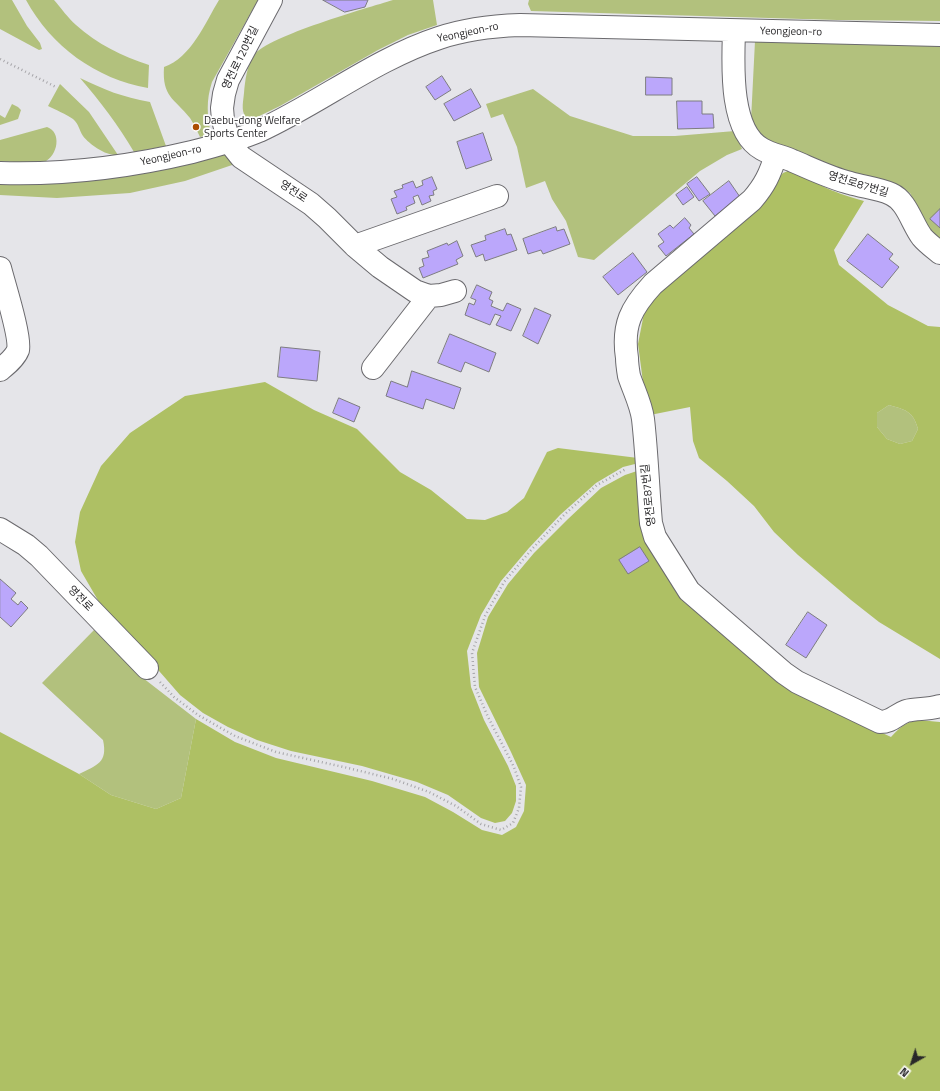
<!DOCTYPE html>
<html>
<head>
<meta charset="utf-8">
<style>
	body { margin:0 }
	#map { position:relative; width:940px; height:1091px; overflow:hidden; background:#e5e5e9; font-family:"Titillium Web",sans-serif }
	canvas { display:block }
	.north { position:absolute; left:892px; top:1043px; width:40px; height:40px; -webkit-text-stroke:3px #fff; paint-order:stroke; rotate:219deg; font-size:11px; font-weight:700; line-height:16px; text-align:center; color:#282729 }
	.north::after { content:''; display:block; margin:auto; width:14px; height:18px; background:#282729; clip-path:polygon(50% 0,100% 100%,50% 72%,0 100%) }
</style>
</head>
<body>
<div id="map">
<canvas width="940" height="1091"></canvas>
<div class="north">N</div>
</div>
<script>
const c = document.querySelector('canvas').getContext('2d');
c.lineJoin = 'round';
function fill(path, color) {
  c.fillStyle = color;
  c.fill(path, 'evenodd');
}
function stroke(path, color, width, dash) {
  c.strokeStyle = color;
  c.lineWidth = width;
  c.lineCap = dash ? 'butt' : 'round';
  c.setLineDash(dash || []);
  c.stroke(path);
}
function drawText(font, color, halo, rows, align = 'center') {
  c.font = font + ' "Titillium Web","Noto Sans KR",sans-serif';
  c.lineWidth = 3.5;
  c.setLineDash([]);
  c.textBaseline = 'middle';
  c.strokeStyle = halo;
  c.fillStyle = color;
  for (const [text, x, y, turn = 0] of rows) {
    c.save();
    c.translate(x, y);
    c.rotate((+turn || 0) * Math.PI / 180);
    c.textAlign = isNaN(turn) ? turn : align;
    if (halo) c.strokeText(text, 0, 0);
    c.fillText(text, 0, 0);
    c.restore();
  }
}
fill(new Path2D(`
	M 0,0 L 12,0 L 27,26 L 40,43 L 42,49 L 39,50 L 0,29 Z
	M 26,0 L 54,0 C 61,8 68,18 76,25 C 97,44 122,56 149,65 L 148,88 C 96,79 51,46 26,0 Z
	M 219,0 L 258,0 L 212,82 C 206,100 207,116 211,134 L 200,137 C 197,131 194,124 190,118 C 174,98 162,97 164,67 C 191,58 205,23 219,0 Z
	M 393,0 L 433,0 L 437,25 L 408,35 L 378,50 L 280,106 L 249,121 C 240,113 243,104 244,93 C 245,81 247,65 254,55 C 268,36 367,8 393,0 Z
	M 529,0 L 940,0 L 940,21 L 837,20 L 531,11 L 528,4 Z
	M 755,41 L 940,45 L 940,240 L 928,230 L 910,193 L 902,188 L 769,146 L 751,120 Z
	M 80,78 C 105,90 122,97 150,102 L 166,146 L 134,152 C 118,125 100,101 80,78 Z
	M 60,84 L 89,112 L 118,155 C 106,156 90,145 83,136 C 79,130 79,124 73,119 C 66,114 56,110 48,106 Z
	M 533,89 L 570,116 L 633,136 L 675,136 L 735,131 L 742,149 L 727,155 L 700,171 L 594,260 L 578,257 L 566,221 L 552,199 L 545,181 L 526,188 L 517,147 L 503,114 L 491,118 L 486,104 Z
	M 12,104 L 18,107 L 21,110 L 18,119 L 0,125 L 0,115 L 5,118 Z
	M 47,127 C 62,132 58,156 44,162 C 40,163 7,162 0,161 L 0,140 Z
	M 229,151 L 238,163 L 185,181 L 130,193 L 57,198 L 0,195 L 0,183 Z
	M 889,405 C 906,410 913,411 918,429 L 912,441 L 900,444 L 887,439 L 877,427 L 877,413 Z
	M 94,630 L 143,678 L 196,719 L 181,798 L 156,809 L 111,795 L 79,774 C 97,765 108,763 103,740 L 42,683 Z`), '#b2c17d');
fill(new Path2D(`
	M 793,169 C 819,186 835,193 864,201 L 834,250 L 839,265 L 888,305 L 928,326 L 940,327 L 940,659 L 879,622 L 851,600 L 798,555 L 774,532 L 754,506 L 727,481 L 699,458 L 693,441 L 690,407 L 650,415 L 643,382 L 638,344 L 645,308 L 662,285 L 774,183 L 783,173 ZM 889,405 C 906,410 913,411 918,429 L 912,441 L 900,444 L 887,439 L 877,427 L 877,413 Z
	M 265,382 L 314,410 L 357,429 L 400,472 L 431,490 L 467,519 L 485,520 L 507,512 L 524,498 L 547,452 L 558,448 L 638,458 L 639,463 L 623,467 L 596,483 L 560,515 L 529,548 L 501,581 L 481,615 L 467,651 L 471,687 L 484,720 L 508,766 L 516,786 L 516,801 L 512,813 L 505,821 L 495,823 L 481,818 L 448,795 L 417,782 L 362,766 L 291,751 L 257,740 L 228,727 L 203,713 L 180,695 L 99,602 L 81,571 L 75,542 L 80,512 L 101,466 L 130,433 L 185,396 Z
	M 640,470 L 641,529 L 685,603 L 722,628 L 786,688 L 891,737 C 909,717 916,720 940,722 L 940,1091 L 0,1091 L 0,732 L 79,774 L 111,795 L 156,809 L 181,798 L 196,719 L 235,742 L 276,758 L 372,781 L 425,797 L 453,812 L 482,830 L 502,835 L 516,827 L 524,811 L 526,785 L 511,752 L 479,687 L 477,653 L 488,617 L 508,584 L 534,553 L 568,519 L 601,488 L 625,475 Z`), '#aec064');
const building = new Path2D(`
	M 323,0 L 368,0 L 365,7 L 345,12 Z
	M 442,76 L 451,90 L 435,100 L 426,87 Z
	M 646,77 L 672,78 L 672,95 L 646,95 Z
	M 471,89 L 481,107 L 454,121 L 444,104 Z
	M 677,101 L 702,101 L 702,114 L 713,114 L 714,128 L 678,129 Z
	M 483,133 L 492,160 L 466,169 L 457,142 Z
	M 432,177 L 437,189 L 433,191 L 434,195 L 429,196 L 431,201 L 422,205 L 418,195 L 413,197 L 415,203 L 406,207 L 407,210 L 397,214 L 391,199 L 397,197 L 394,191 L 403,188 L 402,185 L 413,181 L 416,188 L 423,185 L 422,181 Z
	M 697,177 L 710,194 L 699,201 L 687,184 Z
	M 729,181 L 740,197 L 715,216 L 703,201 Z
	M 687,187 L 694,197 L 683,205 L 676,195 Z
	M 940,209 L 940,228 L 930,219 Z
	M 685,218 L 691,225 L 689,228 L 694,234 L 666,256 L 658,246 L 664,242 L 658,234 L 670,225 L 673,228 Z
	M 556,227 L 557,231 L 564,229 L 570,244 L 543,254 L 541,250 L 528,254 L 523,239 Z
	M 505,229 L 507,235 L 511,234 L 517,250 L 485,261 L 483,254 L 476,257 L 471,245 L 486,240 L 485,236 Z
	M 868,234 L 893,254 L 889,259 L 899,267 L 882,288 L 847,261 Z
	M 457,241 L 463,256 L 456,260 L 458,264 L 423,278 L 419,268 L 424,266 L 422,259 L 429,257 L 427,251 L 447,243 L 448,245 Z
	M 633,253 L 647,272 L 618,295 L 603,277 Z
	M 477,285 L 492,292 L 489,299 L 493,301 L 491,306 L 503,311 L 507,303 L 521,309 L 511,331 L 496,325 L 501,316 L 495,314 L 490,325 L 465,315 L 469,303 L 474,305 L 476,300 L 471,298 Z
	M 535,308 L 551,315 L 538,344 L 523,336 Z
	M 450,334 L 496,353 L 489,372 L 465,362 L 461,372 L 438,363 Z
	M 281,347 L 320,351 L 317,381 L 278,377 Z
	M 412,371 L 461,388 L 454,409 L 426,399 L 423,409 L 386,396 L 391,381 L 407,387 Z
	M 339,398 L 360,407 L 354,422 L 333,413 Z
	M 640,547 L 649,561 L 628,574 L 619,560 Z
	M 0,579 L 16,593 L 11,599 L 18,605 L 21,601 L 28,608 L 11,627 L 0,617 Z
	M 808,612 L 827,625 L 806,658 L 786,645 Z`);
fill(building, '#bba7fb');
stroke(building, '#7d7c80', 1);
const minor = new Path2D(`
	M 271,0 L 228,80 L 224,94 L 222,108 L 223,120 L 229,142 L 241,157 L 311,204 L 327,218 L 355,246 L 380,267 L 415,291 L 429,296 L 441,295 L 455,291
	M 734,31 C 733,63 729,131 762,149 C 772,155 783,156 793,161 C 812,169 830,178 850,183 C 863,187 878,188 891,194 C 907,201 912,224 922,237 C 927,243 934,248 940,253
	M 776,155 C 770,174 765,185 752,200 L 653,284 C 631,308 622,325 627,358 C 627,364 628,370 629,376 C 634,391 641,404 643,419 C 647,454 648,489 651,523 L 655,537 L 689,591 L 784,673 L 797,682 L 880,722 C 892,722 895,715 906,711 C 917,708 928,710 940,706
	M 0,173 C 65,175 129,167 192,152 C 215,146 238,140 259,131 C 320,103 375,59 439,38 C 465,29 493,26 520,25 L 940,35
	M 355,246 L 497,196
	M 0,268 C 4,284 21,337 18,350 C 15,358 6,365 0,370
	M 373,368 L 429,296
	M 0,529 L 26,545 L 39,556 L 147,668`);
stroke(minor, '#6b6a6e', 24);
stroke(new Path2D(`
	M 0,59 L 56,87
	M 160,682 L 174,697 L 198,715 L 235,736 L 276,752 L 348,768 L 393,779 L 429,792 L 456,806 L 481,824 L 501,830 L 513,823 L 519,808 L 521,787 L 514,767 L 488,717 L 475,687 L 472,653 L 485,616 L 504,582 L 532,549 L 564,515 L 597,485 L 626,469`), '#a6a5a9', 2.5, [1, 3]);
stroke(minor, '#fff', 22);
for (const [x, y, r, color] of [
	[196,127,4,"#ac4d00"]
]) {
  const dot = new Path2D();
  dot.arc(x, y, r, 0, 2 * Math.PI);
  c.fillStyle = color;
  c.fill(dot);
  stroke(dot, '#fff', 1.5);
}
drawText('11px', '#282729', '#fff', [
	["Yeongjeon-ro",791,32,1],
	["Yeongjeon-ro",468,33,-12],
	["영전로120번길",241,58,-64],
	["Yeongjeon-ro",171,156,-13],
	["영전로87번길",858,185,17],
	["영전로",293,192,34],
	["영전로87번길",649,495,-96],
	["영전로",80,599,46]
]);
drawText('11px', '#282729', '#fff', [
	["Daebu-dong Welfare",204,121],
	["Sports Center",204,134]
], 'left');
</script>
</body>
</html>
